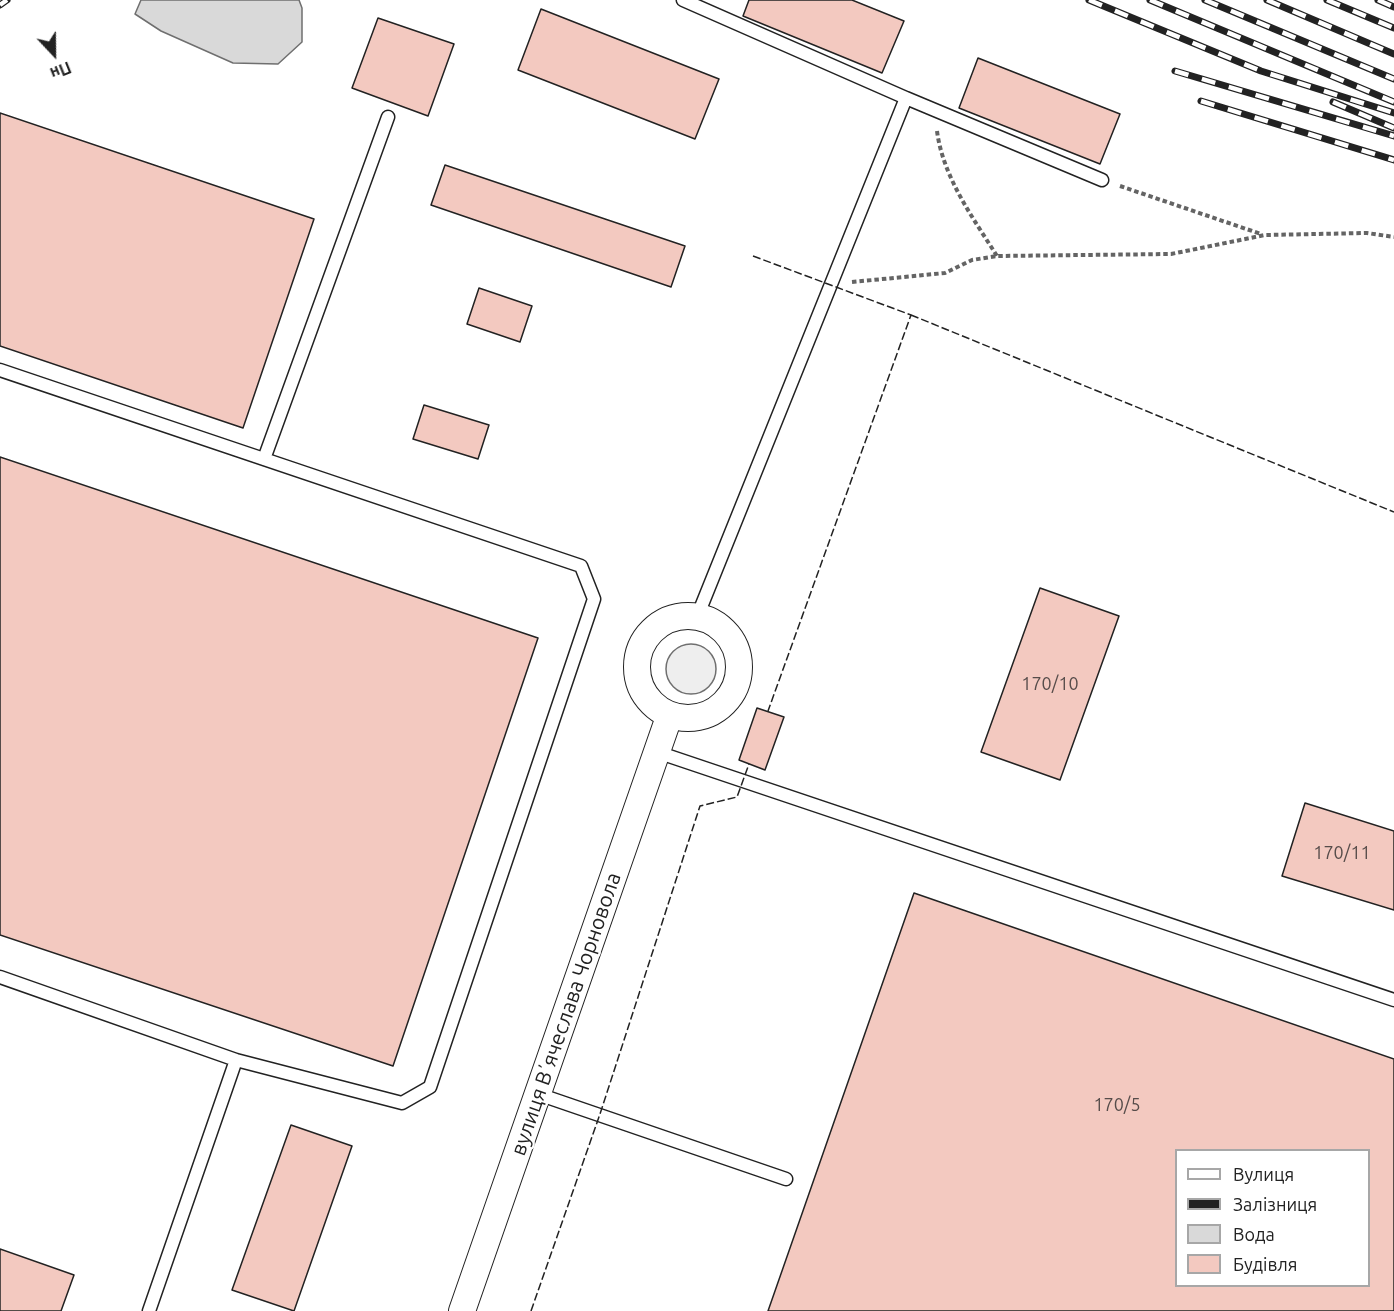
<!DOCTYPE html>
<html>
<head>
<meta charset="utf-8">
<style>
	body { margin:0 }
	#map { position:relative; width:1394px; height:1311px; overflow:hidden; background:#fff; font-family:Ubuntu,sans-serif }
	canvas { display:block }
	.legend { position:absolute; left:1175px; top:1149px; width:195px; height:138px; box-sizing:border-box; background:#fff; border:2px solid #a7a7a7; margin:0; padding:8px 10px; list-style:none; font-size:18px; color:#222 }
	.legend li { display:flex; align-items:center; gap:12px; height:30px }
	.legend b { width:30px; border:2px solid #a7a7a7 }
	.north { position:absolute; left:24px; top:24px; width:60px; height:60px; -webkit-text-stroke:4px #fff; paint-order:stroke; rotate:158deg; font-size:16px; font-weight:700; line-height:24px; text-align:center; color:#222 }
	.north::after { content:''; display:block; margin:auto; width:21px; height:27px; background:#222; clip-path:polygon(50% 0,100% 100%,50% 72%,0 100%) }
</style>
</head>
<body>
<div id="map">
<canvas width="1394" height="1311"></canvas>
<ul class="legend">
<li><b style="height:8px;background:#fff"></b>Вулиця</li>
<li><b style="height:8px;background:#222"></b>Залізниця</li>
<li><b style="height:16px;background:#d9d9d9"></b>Вода</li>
<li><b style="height:16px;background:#f3c9c0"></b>Будівля</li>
</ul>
<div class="north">Пн</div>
</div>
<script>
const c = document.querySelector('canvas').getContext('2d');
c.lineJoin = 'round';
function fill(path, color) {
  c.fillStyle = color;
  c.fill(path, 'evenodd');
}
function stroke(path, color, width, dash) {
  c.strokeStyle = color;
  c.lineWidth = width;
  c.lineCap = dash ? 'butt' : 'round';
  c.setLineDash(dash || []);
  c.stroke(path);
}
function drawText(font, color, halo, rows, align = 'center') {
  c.font = font + ' Ubuntu,sans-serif';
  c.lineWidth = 4.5;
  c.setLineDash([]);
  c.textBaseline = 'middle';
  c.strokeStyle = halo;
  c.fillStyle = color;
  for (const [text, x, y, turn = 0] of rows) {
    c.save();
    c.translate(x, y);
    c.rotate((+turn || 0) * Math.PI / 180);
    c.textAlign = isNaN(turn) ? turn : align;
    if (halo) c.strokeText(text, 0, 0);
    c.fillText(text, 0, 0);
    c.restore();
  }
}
const green = new Path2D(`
	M666 669a25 25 0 1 1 50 0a25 25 0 1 1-50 0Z`);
fill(green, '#eee');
stroke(green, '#6f6f6f', 1.5);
const water = new Path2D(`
	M 141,0 L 299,0 L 302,8 L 302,42 L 278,64 L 233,63 L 161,31 L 135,14 Z`);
fill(water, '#d9d9d9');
stroke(water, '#6f6f6f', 1.5);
const building = new Path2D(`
	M 749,0 L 852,0 L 904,21 L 882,73 L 743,16 Z
	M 541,9 L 719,79 L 695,139 L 518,70 Z
	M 378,18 L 454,44 L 428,116 L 352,88 Z
	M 978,58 L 1120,114 L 1100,164 L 959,108 Z
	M 0,113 L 314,219 L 243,428 L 0,346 Z
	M 445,165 L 685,246 L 671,287 L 431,205 Z
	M 479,288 L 532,306 L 520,342 L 467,324 Z
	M 424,405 L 489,425 L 478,459 L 413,439 Z
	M 0,457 L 538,638 L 393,1066 L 0,935 Z
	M 1040,588 L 1119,616 L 1060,780 L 981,752 Z
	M 757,708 L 784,717 L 765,770 L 739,760 Z
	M 1305,803 L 1394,831 L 1394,910 L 1282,876 Z
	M 914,893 L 1394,1059 L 1394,1311 L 768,1311 ZM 1176,1150 L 1368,1150 L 1368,1286 L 1176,1286 Z
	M 291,1125 L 352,1146 L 294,1311 L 232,1290 Z
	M 0,1249 L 74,1275 L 61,1311 L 0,1311 Z`);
fill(building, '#f3c9c0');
stroke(building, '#222', 1.5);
const lane = new Path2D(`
	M 683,0 L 906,98
	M 0,370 L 581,566 L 594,599 L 430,1087 L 402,1103 L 236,1060 L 0,977
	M 264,459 L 388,117
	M 697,617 L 906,98 L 1102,180
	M 657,752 L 1394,1000
	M 538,1094 L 786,1179
	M 149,1311 L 236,1060`);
const street = new Path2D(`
	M637 667a51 51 0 1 1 102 0a51 51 0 1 1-102 0Z
	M 462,1311 L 669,717`);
stroke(lane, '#222', 15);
stroke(street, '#222', 28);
stroke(new Path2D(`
	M 937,131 C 943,177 973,218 997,256
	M 1120,186 L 1261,234
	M 852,282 L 945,273 L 972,260 L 997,256 L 1171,254 L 1265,235 L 1367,233 L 1394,237`), '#646464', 4, [4.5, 3]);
stroke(lane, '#fff', 12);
stroke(street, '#fff', 26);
const rail = new Path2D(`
	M 1089,0 L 1261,71 L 1394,113
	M 1150,0 L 1394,102
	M 1205,0 L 1394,79
	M 1267,0 L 1394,54
	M 1327,0 L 1394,28
	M 1378,0 L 1394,7
	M 0,5 L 7,0
	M 1175,71 L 1394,136
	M 1201,101 L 1394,160
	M 1333,102 L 1394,128`);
stroke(rail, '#222', 7);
stroke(rail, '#fff', 4.5, [14]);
stroke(new Path2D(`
	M 753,256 L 911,315 L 768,711
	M 911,315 L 1394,512
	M 531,1311 L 600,1114 L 700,806 L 737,797 L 749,764`), '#222', 1.5, [8, 3]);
drawText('18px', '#564c4a', null, [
	["170/10",1050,684],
	["170/11",1342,853],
	["170/5",1117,1105]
]);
drawText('21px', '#222', '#fff', [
	["вулиця Вʼячеслава Чорновола",566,1014,-71]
]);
</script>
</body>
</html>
